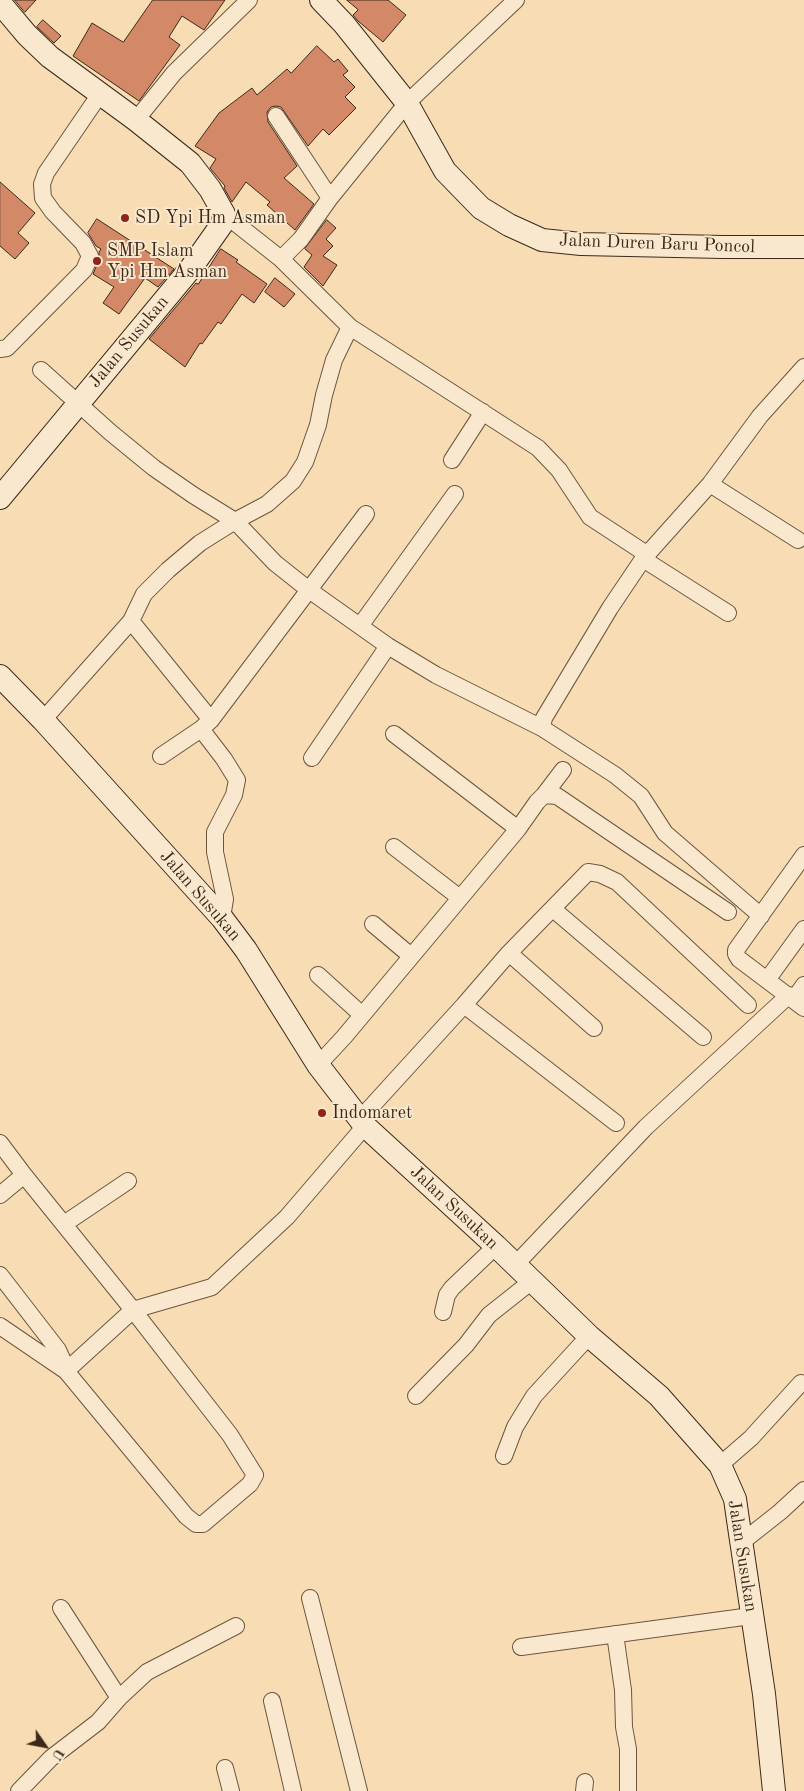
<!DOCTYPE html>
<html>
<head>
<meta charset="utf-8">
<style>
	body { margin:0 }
	#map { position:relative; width:804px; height:1791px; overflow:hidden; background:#f8dcb3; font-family:"Old Standard TT",serif }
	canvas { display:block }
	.north { position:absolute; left:20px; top:1721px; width:50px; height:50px; -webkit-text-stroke:4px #fae8ce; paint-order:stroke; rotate:123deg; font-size:14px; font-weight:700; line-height:20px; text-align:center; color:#3c291a }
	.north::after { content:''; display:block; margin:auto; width:18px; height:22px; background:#3c291a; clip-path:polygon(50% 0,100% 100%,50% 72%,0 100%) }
</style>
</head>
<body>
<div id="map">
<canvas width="804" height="1791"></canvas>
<div class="north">U</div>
</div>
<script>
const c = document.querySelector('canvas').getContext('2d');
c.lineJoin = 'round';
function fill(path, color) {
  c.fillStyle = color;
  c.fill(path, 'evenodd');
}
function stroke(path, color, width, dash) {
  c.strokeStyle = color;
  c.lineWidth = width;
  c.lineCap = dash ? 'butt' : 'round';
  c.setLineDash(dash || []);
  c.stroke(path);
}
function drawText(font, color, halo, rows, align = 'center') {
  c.font = font + ' "Old Standard TT",serif';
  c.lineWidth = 4;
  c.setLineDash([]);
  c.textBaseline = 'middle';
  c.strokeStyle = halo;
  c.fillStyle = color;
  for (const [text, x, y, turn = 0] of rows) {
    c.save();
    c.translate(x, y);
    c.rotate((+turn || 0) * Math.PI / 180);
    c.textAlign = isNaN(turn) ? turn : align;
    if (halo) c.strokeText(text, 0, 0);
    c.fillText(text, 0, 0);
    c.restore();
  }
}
const building = new Path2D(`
	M 15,0 L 36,0 L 25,12 Z
	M 153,0 L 225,0 L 204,30 L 182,16 L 169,37 L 180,45 L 139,101 L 73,56 L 92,23 L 123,42 Z
	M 347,0 L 388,0 L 406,15 L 383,42 L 358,21 L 353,15 L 358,10 Z
	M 43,20 L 61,36 L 54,43 L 37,27 Z
	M 317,46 L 334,62 L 338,59 L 348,71 L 343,75 L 355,87 L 345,97 L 356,108 L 329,135 L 323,129 L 308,146 L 281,107 L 276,106 L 271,107 L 267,112 L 268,122 L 297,166 L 284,178 L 314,204 L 295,230 L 267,205 L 270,202 L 246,182 L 232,202 L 224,188 L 225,186 L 210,168 L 216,159 L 195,146 L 219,113 L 252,88 L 257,95 L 287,69 L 291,73 Z
	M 0,182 L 35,213 L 18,233 L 29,243 L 15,259 L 0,246 Z
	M 97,219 L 174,269 L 158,287 L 145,278 L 119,314 L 103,303 L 114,287 L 93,274 L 99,260 L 99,252 L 101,249 L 96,246 L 88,233 Z
	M 327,220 L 336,228 L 326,239 L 333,246 L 323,256 L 337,265 L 323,286 L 304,267 L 312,255 L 305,249 Z
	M 221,249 L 238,260 L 236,262 L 267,284 L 254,303 L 242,294 L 221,324 L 218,322 L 202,344 L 200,343 L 185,367 L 149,339 L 196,283 L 198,284 Z
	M 275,278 L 295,294 L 284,307 L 265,292 Z`);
fill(building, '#d38968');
stroke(building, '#3c291a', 1);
const street = new Path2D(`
	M 276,116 L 330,198
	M 136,120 L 174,73 L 249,0
	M 224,214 L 281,259 L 350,327 L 538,448 L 559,470 L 590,517 L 648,555
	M 281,259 L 301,239 L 330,198 L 407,103 L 516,0
	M 0,349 L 7,348 L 84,270 L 90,256 L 83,243 L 53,212 L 43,198 L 42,184 L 46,173 L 100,94
	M 41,370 L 110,432 L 154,468 L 193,495 L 235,521 L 275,563 L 309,590 L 388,646 L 436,675 L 542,728 L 615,775 L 641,796 L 665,833 L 761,916
	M 452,460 L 483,412
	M 710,484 L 798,540
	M 643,559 L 728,613
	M 131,621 L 211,720
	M 360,626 L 455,494
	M 43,720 L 131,621 L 144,594 L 168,570 L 200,543 L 235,521 L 267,504 L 293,481 L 305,462 L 318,425 L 324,395 L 334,360 L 350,327
	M 542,728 L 544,718 L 610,608 L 643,559 L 710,484 L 760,416 L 804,367
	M 201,729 L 224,759 L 237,780 L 234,795 L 215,832 L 215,852 L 225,899 L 222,918
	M 394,734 L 518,829
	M 161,756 L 201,729 L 211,720 L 366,514
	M 312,758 L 388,646
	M 544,795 L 563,770
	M 394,847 L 460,898
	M 804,855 L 736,950 L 736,954 L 739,959 L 804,1008
	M 553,909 L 703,1037
	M 373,924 L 411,956
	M 509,953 L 594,1028
	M 318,975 L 362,1015
	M 767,980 L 804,929
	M 794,999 L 804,985
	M 464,1005 L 616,1123
	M 318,1065 L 344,1037 L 518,829 L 537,802 L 544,795 L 557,796 L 728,912
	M 360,1119 L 464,1005 L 509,953 L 588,872 L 600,874 L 617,882 L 748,1005
	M 0,1143 L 24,1175
	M 0,1195 L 24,1175 L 133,1310 L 230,1435 L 255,1475 L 250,1484 L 203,1524 L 196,1524 L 186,1516 L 66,1371 L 0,1326
	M 64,1224 L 128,1181
	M 515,1265 L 646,1127 L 789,995
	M 0,1275 L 58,1350 L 63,1361 L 66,1371
	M 443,1312 L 447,1295 L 452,1288 L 496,1246
	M 66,1371 L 133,1310 L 212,1287 L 287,1217 L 365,1126
	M 416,1396 L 466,1345 L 489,1315 L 532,1281
	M 504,1456 L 515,1427 L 534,1396 L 589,1336
	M 720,1465 L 751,1438 L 801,1383
	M 742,1542 L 780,1512 L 804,1490
	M 310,1598 L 359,1791
	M 61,1608 L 119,1698
	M 615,1634 L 623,1690 L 624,1727 L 628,1749 L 628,1791
	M 521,1647 L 751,1616
	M 272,1701 L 293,1791
	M 225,1768 L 231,1791
	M 19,1791 L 51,1758 L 98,1722 L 119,1698 L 147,1672 L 236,1626
	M 584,1791 L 585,1782`);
const secondary = new Path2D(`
	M 321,0 L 344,24 L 407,103 L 445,171 L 481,208 L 509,225 L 542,240 L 581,244 L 723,247 L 804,247
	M 0,3 L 27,35 L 50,57 L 136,120 L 190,163 L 210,189 L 224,214 L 222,224 L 191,268 L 0,498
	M 0,676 L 43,720 L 222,918 L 246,950 L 318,1065 L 365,1126 L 496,1246 L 589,1336 L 659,1396 L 720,1465 L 735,1499 L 738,1520 L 764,1694 L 774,1791`);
stroke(street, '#6b5640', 18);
stroke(secondary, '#3c291a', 24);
stroke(street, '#fae8ce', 16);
stroke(secondary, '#fae8ce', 22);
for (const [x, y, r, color] of [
	[125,218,5,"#8f2418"],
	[97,261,5,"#8f2418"],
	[322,1113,5,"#8f2418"]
]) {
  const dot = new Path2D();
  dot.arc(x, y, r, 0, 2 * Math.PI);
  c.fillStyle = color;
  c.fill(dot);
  stroke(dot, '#fae8ce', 2);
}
drawText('18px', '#3c291a', '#fae8ce', [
	["SD Ypi Hm Asman",135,218],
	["SMP Islam",107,251],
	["Ypi Hm Asman",107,272],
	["Indomaret",332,1113]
], 'left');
drawText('18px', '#3c291a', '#fae8ce', [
	["Jalan Duren Baru Poncol",657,244,2],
	["Jalan Susukan",129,342,-50],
	["Jalan Susukan",200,896,49],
	["Jalan Susukan",454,1208,43],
	["Jalan Susukan",742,1556,81]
]);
</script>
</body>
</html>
